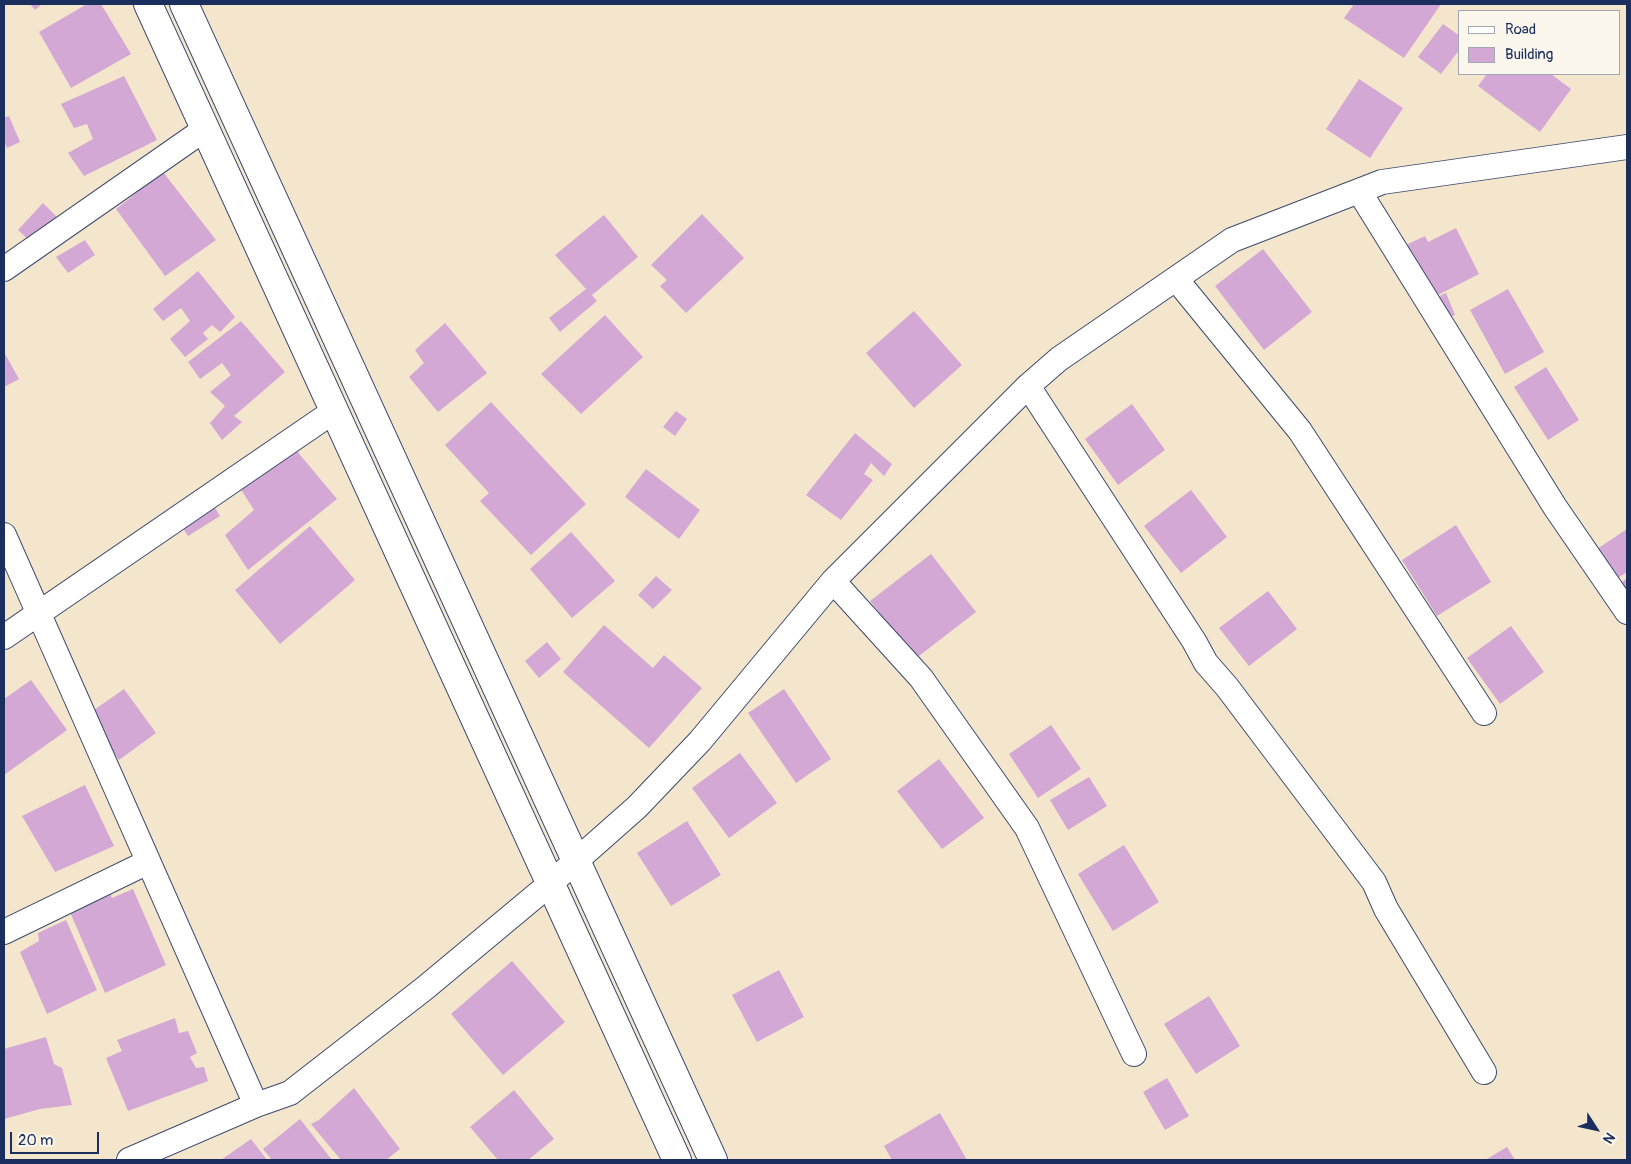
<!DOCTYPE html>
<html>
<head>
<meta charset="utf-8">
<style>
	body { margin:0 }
	#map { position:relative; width:1631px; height:1164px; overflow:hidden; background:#f4e6cc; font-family:Pangolin,sans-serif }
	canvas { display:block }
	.frame { position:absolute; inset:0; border:5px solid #1b2f5e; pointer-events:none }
	.legend { position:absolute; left:1458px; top:10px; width:162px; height:65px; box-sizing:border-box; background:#fbf7ec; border:1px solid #a1a7b3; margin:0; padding:6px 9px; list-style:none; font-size:15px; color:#1b2f5e }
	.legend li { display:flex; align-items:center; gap:10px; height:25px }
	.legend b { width:25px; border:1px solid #a1a7b3 }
	.north { position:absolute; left:1571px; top:1104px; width:50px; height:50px; -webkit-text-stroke:4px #fbf7ec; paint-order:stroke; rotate:125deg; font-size:14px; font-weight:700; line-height:20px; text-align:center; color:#1b2f5e }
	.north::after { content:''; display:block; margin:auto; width:18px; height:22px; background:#1b2f5e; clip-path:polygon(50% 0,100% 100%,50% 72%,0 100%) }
	.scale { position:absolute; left:10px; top:1132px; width:89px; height:22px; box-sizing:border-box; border:2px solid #1b2f5e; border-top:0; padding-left:6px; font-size:15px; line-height:18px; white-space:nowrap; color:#1b2f5e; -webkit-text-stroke:4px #fbf7ec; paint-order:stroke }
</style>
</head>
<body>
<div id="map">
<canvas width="1631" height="1164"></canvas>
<div class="frame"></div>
<ul class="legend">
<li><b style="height:6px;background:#fff"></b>Road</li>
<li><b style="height:14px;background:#d3a8d4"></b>Building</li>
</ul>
<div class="north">N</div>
<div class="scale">20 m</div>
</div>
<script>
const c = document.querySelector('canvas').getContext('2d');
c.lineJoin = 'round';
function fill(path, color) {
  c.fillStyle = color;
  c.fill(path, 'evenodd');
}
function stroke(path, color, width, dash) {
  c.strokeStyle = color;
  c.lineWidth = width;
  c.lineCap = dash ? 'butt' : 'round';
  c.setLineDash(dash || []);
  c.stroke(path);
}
fill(new Path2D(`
	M 30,4 L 42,4 L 35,10 Z
	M 87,4 L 101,4 L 131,54 L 71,88 L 39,32 Z
	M 1354,4 L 1441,4 L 1404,58 L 1344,18 Z
	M 1443,24 L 1460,36 L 1460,49 L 1441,74 L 1418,57 Z
	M 1487,74 L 1551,74 L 1571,89 L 1540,132 L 1478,86 Z
	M 124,76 L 157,140 L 84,176 L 68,153 L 93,139 L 87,124 L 74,128 L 61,104 Z
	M 1359,79 L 1403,108 L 1370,158 L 1326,129 Z
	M 9,116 L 20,142 L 7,148 L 4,141 L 4,118 Z
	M 163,172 L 216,240 L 165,276 L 116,209 Z
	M 43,203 L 57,217 L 32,243 L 18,230 Z
	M 702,214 L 744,258 L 686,313 L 660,286 L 667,280 L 651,265 Z
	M 604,215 L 638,257 L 592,295 L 597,301 L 560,332 L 549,318 L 586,289 L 555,255 Z
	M 1456,228 L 1479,274 L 1430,299 L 1404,246 L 1425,236 L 1428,242 Z
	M 85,240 L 95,255 L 68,273 L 56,257 Z
	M 1263,249 L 1312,312 L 1264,350 L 1215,286 Z
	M 198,271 L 235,317 L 220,332 L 212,325 L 203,333 L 208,339 L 185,357 L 170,339 L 190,321 L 181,308 L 163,321 L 153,309 Z
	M 1508,289 L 1544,352 L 1505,374 L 1470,310 Z
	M 1446,293 L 1455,315 L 1441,321 L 1432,299 Z
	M 914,311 L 962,365 L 914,408 L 866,353 Z
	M 605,315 L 643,357 L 581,414 L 541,374 Z
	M 241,321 L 285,372 L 234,416 L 242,422 L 222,440 L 210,423 L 225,406 L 210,392 L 231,375 L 222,363 L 200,379 L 188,362 Z
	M 445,323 L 487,373 L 438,412 L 409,377 L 424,363 L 415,350 Z
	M 4,352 L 19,379 L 4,387 Z
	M 1546,367 L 1579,420 L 1548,440 L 1514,387 Z
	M 491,402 L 586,504 L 531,555 L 480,501 L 489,493 L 445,445 Z
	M 1132,404 L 1165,450 L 1118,485 L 1085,439 Z
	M 676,411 L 687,419 L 675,436 L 663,427 Z
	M 855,433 L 892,464 L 884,476 L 871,463 L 864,474 L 873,480 L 841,520 L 806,495 Z
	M 296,450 L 337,499 L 248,570 L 225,535 L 254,510 L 240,488 Z
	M 646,469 L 700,510 L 679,539 L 625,497 Z
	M 1191,490 L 1227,537 L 1181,573 L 1144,526 Z
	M 212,503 L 220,516 L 188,536 L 180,524 Z
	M 1456,525 L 1491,582 L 1437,616 L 1402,560 Z
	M 310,526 L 355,580 L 280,644 L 235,590 Z
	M 1627,529 L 1627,572 L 1613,581 L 1594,551 Z
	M 571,532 L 615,581 L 572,618 L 530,569 Z
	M 931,554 L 976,612 L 915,659 L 870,601 Z
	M 656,576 L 672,590 L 653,609 L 638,595 Z
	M 1627,578 L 1627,593 L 1621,583 Z
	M 1268,591 L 1297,629 L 1249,666 L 1219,628 Z
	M 604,625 L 653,668 L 664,655 L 702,688 L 649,748 L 563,672 Z
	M 1511,626 L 1544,672 L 1500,704 L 1467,658 Z
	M 547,642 L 561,659 L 539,678 L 525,661 Z
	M 31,680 L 67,730 L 4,775 L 4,699 Z
	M 124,689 L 156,733 L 119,760 L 87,715 Z
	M 784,689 L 831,759 L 796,783 L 748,713 Z
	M 1051,725 L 1081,769 L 1038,798 L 1009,754 Z
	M 740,753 L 777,803 L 729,838 L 692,788 Z
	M 939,759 L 984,818 L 942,849 L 897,791 Z
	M 1089,777 L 1107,806 L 1068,830 L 1050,800 Z
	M 85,785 L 114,846 L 55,872 L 22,816 Z
	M 687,821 L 721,875 L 671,906 L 637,853 Z
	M 1124,845 L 1159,902 L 1113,931 L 1078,874 Z
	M 133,889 L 166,965 L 105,993 L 70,912 L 109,891 L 112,898 Z
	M 66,920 L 97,990 L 47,1014 L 20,952 L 39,941 L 38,933 Z
	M 512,961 L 565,1022 L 503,1075 L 451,1014 Z
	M 779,970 L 804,1017 L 757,1042 L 732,995 Z
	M 1209,996 L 1240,1046 L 1196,1074 L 1164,1024 Z
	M 175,1018 L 179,1033 L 188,1031 L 197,1053 L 190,1057 L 196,1068 L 204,1067 L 208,1081 L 128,1111 L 106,1058 L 122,1051 L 117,1040 Z
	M 46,1037 L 54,1064 L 62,1068 L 72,1105 L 40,1109 L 4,1119 L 4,1049 Z
	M 1167,1078 L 1189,1116 L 1165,1130 L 1143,1092 Z
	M 354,1088 L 400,1149 L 386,1160 L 341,1160 L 311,1124 L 319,1120 Z
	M 514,1090 L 554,1139 L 528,1160 L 498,1160 L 470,1127 Z
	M 940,1113 L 967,1160 L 892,1160 L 884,1146 Z
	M 300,1119 L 332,1160 L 272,1160 L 263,1149 Z
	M 251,1139 L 267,1160 L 221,1160 Z
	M 1507,1147 L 1515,1160 L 1485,1160 Z`), '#d3a8d4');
const street = new Path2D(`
	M 1359,191 L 1555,507 L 1627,612
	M 4,269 L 205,129
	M 1176,279 L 1300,431 L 1484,713
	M 1028,386 L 1194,641 L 1206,663 L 1227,687 L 1374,882 L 1386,909 L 1484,1072
	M 4,535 L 256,1105
	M 833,581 L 921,678 L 1027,828 L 1134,1054
	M 4,637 L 334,411
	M 4,932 L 148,862
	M 129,1160 L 256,1105 L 290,1093 L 425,988 L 551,883 L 637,807 L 700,741 L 833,581 L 1028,386 L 1059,359 L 1232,240 L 1382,182 L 1627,147`);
const secondary = new Path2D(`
	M 148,4 L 677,1160
	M 184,4 L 713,1160`);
stroke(street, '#3c4a6e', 26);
stroke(secondary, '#3c4a6e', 30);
stroke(street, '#fff', 24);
stroke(secondary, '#fff', 28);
</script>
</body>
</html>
